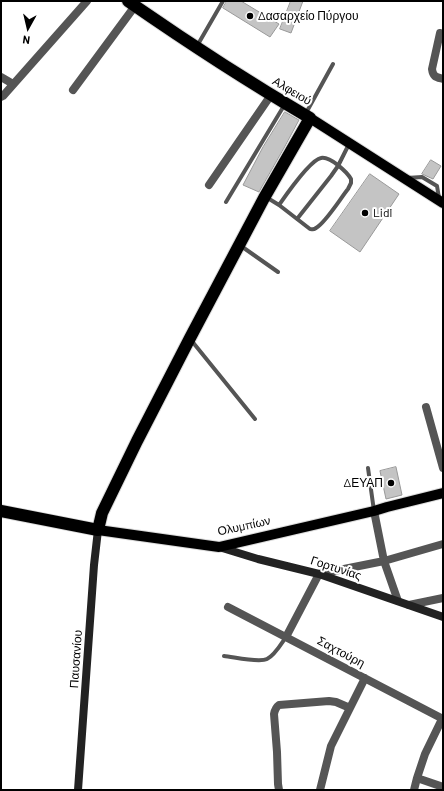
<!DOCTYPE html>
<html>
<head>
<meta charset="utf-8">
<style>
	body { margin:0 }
	#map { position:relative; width:444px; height:791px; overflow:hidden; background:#fff; font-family:Barlow,sans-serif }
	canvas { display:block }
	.frame { position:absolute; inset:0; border:2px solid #000; pointer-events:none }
	.north { position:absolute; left:8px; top:8px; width:40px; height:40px; -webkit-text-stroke:3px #fff; paint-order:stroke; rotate:188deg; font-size:11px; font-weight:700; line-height:16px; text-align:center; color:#000 }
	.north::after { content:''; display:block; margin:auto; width:14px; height:18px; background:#000; clip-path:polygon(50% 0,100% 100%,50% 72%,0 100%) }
</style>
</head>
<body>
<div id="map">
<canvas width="444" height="791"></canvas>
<div class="frame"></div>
<div class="north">N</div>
</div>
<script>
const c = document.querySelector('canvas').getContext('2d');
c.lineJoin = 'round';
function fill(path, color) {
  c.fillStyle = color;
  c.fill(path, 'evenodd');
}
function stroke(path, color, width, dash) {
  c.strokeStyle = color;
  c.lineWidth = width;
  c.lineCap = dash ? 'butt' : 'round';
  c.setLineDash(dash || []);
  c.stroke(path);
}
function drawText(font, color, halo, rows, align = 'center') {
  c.font = font + ' Barlow,sans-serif';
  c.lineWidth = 4;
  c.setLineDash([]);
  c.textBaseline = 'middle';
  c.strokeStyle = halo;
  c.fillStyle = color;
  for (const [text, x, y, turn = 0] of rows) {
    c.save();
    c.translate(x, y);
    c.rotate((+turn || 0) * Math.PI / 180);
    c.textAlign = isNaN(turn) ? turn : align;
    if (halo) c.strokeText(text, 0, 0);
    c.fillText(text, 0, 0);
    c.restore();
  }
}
const building = new Path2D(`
	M 227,1 L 241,1 L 279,24 L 270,37 L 223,8 Z
	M 291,1 L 303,1 L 291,33 L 280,29 Z
	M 285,112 L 299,120 L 284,148 L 259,192 L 243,185 L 263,147 Z
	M 431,160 L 441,166 L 433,179 L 422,174 Z
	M 370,174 L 399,194 L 360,252 L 330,231 Z
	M 396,467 L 402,495 L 386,499 L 380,471 Z`);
fill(building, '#c4c4c4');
stroke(building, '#999', 1);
const primary = new Path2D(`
	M 310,118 L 443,203
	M 98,530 L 219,547 L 374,511 L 387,507 L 443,493`);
const highway = new Path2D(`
	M 1,511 L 98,530 L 102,513 L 137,441 L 190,338 L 264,198 L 310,118 C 247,81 187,42 128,1`);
stroke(primary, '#dbdbdb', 12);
stroke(highway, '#dbdbdb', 14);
stroke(new Path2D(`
	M 197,46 L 223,1
	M 306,113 L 333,64
	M 407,178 L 422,177 L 437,186 L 439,198
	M 266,197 L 279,205 L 310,229 C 313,229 313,230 316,228 C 326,222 340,199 348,189 L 351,183 L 351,179 C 347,172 330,156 321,158 C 310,160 286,195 279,205
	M 226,202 L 285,104
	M 297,219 L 331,176 L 338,166 L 349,144
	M 241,246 L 278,272
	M 191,340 L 255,419
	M 368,468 L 374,511
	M 224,656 C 234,657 259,663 267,659 C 275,655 281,644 286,637`), '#555', 4);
stroke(new Path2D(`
	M 440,33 L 432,69 C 433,77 436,77 443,79
	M 1,77 L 13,84
	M 73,90 L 135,6
	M 1,97 L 3,96 L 87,1
	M 209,185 L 271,95
	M 426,407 L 443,468
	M 374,511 L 384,561 L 398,601
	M 409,605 L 443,598
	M 228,607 L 443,719
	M 286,637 L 319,574 L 384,561 L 443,544
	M 442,719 L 425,754 L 417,778 L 443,787
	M 279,790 L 278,784 L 277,752 L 274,714 C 275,709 276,707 279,705 L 329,701 L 336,702 L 350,708
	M 320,790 L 331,746 L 365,678
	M 414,790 L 417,778`), '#555', 8);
stroke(new Path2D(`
	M 219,547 L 258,559 L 319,574 L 443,617
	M 78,790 L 94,565 L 98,530`), '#222', 8);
stroke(primary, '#000', 10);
stroke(highway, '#000', 12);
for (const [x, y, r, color] of [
	[250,16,4,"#000"],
	[365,213,4,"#000"],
	[391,483,4,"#000"]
]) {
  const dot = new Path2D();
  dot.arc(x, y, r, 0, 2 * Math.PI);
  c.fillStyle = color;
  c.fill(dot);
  stroke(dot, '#fff', 1.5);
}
drawText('12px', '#000', '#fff', [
	["Δασαρχείο Πύργου",258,16],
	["Lidl",373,213],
	["ΔΕΥΑΠ",383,483,"right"]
], 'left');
drawText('12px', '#000', '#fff', [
	["Αλφειού",292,91,31],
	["Ολυμπίων",244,526,-12],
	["Γορτυνίας",336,568,18],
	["Σαχτούρη",341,652,28],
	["Παυσανίου",76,659,-86]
]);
</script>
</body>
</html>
